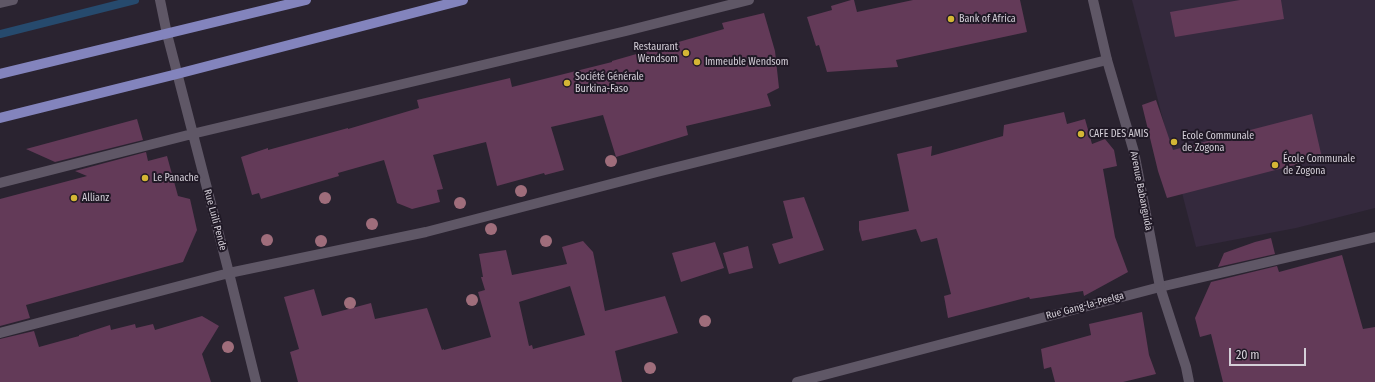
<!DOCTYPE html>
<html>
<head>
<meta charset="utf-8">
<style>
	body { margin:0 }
	#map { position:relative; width:1375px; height:382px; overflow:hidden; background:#2a2330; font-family:"Fira Sans Condensed",sans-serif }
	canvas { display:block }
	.scale { position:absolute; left:1229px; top:348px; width:77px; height:18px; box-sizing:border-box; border:2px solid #d4cfd8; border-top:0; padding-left:5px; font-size:12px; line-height:14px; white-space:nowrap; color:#d4cfd8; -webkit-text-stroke:3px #201926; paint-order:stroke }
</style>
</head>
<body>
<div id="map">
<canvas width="1375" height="382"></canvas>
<div class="scale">20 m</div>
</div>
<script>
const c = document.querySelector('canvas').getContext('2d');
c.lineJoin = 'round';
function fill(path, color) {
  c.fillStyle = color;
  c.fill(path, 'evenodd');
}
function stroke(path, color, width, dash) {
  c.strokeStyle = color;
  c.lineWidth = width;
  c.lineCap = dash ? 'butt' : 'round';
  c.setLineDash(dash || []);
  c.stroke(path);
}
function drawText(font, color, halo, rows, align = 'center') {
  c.font = font + ' "Fira Sans Condensed",sans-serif';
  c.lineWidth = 4;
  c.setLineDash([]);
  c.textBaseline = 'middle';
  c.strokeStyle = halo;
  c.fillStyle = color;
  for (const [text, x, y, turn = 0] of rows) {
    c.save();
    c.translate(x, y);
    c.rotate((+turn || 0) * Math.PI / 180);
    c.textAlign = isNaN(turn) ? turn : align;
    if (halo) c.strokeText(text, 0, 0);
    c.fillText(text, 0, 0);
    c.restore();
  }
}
fill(new Path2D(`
	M 1132,0 L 1375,0 L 1375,208 L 1296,228 L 1196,247 Z`), '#34293d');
stroke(new Path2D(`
	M 0,34 L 135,0`), '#264a6d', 8);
fill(new Path2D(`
	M 851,0 L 854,0 L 857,12 L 913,0 L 1020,0 L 1027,32 L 896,60 L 898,67 L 827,72 L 819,45 L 816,46 L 807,17 L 832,10 L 831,6 Z
	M 1240,0 L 1281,0 L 1284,19 L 1175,37 L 1170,12 Z
	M 764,13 L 775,51 L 779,88 L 767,94 L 771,106 L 686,126 L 688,135 L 616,157 L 603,115 L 551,127 L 564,170 L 545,175 L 544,173 L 497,186 L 486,142 L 433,155 L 443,189 L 437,190 L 440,202 L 412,209 L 397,203 L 384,160 L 338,173 L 339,176 L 261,199 L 259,193 L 252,195 L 241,157 L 268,148 L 268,150 L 348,128 L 348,129 L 419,108 L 417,100 L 510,78 L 512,87 L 612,62 L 612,61 L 724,29 L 722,23 Z
	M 1156,100 L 1173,150 L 1312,114 L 1322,158 L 1167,198 L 1158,171 L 1142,105 Z
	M 1064,112 L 1067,124 L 1085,119 L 1092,144 L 1105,139 L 1114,150 L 1117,166 L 1103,169 L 1115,237 L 1128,272 L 1084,296 L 1083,291 L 1030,299 L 1029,297 L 948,318 L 944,296 L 951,294 L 937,238 L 921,242 L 916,229 L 862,241 L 859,230 L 859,221 L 909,211 L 897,154 L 932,146 L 931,156 L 1003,136 L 1004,125 Z
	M 137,119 L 143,140 L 55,162 L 26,149 Z
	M 146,152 L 148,161 L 167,156 L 178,196 L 190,199 L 197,230 L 183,262 L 26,305 L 30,318 L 0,326 L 0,199 L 87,176 L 75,171 Z
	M 804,197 L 824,250 L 779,264 L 772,244 L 793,238 L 783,201 Z
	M 1271,238 L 1275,254 L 1218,267 L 1224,253 L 1255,242 Z
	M 583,241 L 593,252 L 605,311 L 665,296 L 678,333 L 615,351 L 622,382 L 298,382 L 290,352 L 299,349 L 284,297 L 314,289 L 322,316 L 371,303 L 375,319 L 427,308 L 442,350 L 444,349 L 444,350 L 491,337 L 478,292 L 485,290 L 481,277 L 483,277 L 479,254 L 506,250 L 512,275 L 567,264 L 562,247 ZM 570,286 L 585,335 L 533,349 L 532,345 L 529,346 L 519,302 Z
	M 715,242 L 724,268 L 681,282 L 672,253 Z
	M 748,246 L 753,268 L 729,274 L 723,253 Z
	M 1342,255 L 1363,329 L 1375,327 L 1375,382 L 1223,382 L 1211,334 L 1200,337 L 1195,318 L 1211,282 L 1277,266 L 1279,272 Z
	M 1142,312 L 1149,355 L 1156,374 L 1123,382 L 1055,382 L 1051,367 L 1044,369 L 1041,349 L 1091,335 L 1089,324 Z
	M 202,316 L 219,326 L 202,354 L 211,382 L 0,382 L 0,339 L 34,331 L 39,347 L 79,336 L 79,335 L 110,325 L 111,330 L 135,324 L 136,328 L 153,324 L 155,330 Z`), '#633a58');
stroke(new Path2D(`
	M 0,3 L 13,0`), '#5f5766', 10);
stroke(new Path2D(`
	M 160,0 L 167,34 L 229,273 L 256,382
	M 0,183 L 192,134 L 626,31 L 749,0
	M 0,333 L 229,273 L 426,232 L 657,172 L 1107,60
	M 797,382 L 1160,287 L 1375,237`), '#5f5766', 10);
stroke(new Path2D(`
	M 1093,0 L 1107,60 L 1134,152 L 1160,287 L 1186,367 L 1189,382`), '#5f5766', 10);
stroke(new Path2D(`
	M 0,74 L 306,0
	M 0,118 L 177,74 L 463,0`), '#8384bd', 10);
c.fillStyle = '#9f6d7b';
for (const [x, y] of [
	[611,161],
	[521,191],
	[325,198],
	[460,203],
	[372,224],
	[491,229],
	[267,240],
	[321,241],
	[546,241],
	[472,300],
	[350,303],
	[705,321],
	[228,347],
	[650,368]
]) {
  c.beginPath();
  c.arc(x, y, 6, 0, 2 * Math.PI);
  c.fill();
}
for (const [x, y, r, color] of [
	[951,19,4,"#d4b635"],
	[686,53,4,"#d4b635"],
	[697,62,4,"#d4b635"],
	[567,83,4,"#d4b635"],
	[1081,134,4,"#d4b635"],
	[1174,142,4,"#d4b635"],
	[1275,165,4,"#d4b635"],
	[145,178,4,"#d4b635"],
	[74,198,4,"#d4b635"]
]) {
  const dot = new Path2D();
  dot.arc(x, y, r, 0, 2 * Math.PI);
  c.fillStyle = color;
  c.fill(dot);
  stroke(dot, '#201926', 1.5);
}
drawText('10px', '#d4cfd8', '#201926', [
	["Bank of Africa",959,19],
	["Restaurant",678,47,"right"],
	["Wendsom",678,59,"right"],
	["Immeuble Wendsom",705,62],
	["Société Générale",575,77],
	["Burkina-Faso",575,89],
	["CAFE DES AMIS",1089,134],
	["Ecole Communale",1182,136],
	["de Zogona",1182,148],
	["École Communale",1283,159],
	["de Zogona",1283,171],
	["Le Panache",153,178],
	["Allianz",82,198]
], 'left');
drawText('10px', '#d4cfd8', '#201926', [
	["Avenue Babanguida",1141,191,79],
	["Rue Luili Pende",215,220,75],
	["Rue Gang-la-Peelga",1085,306,-15]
]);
</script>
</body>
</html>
